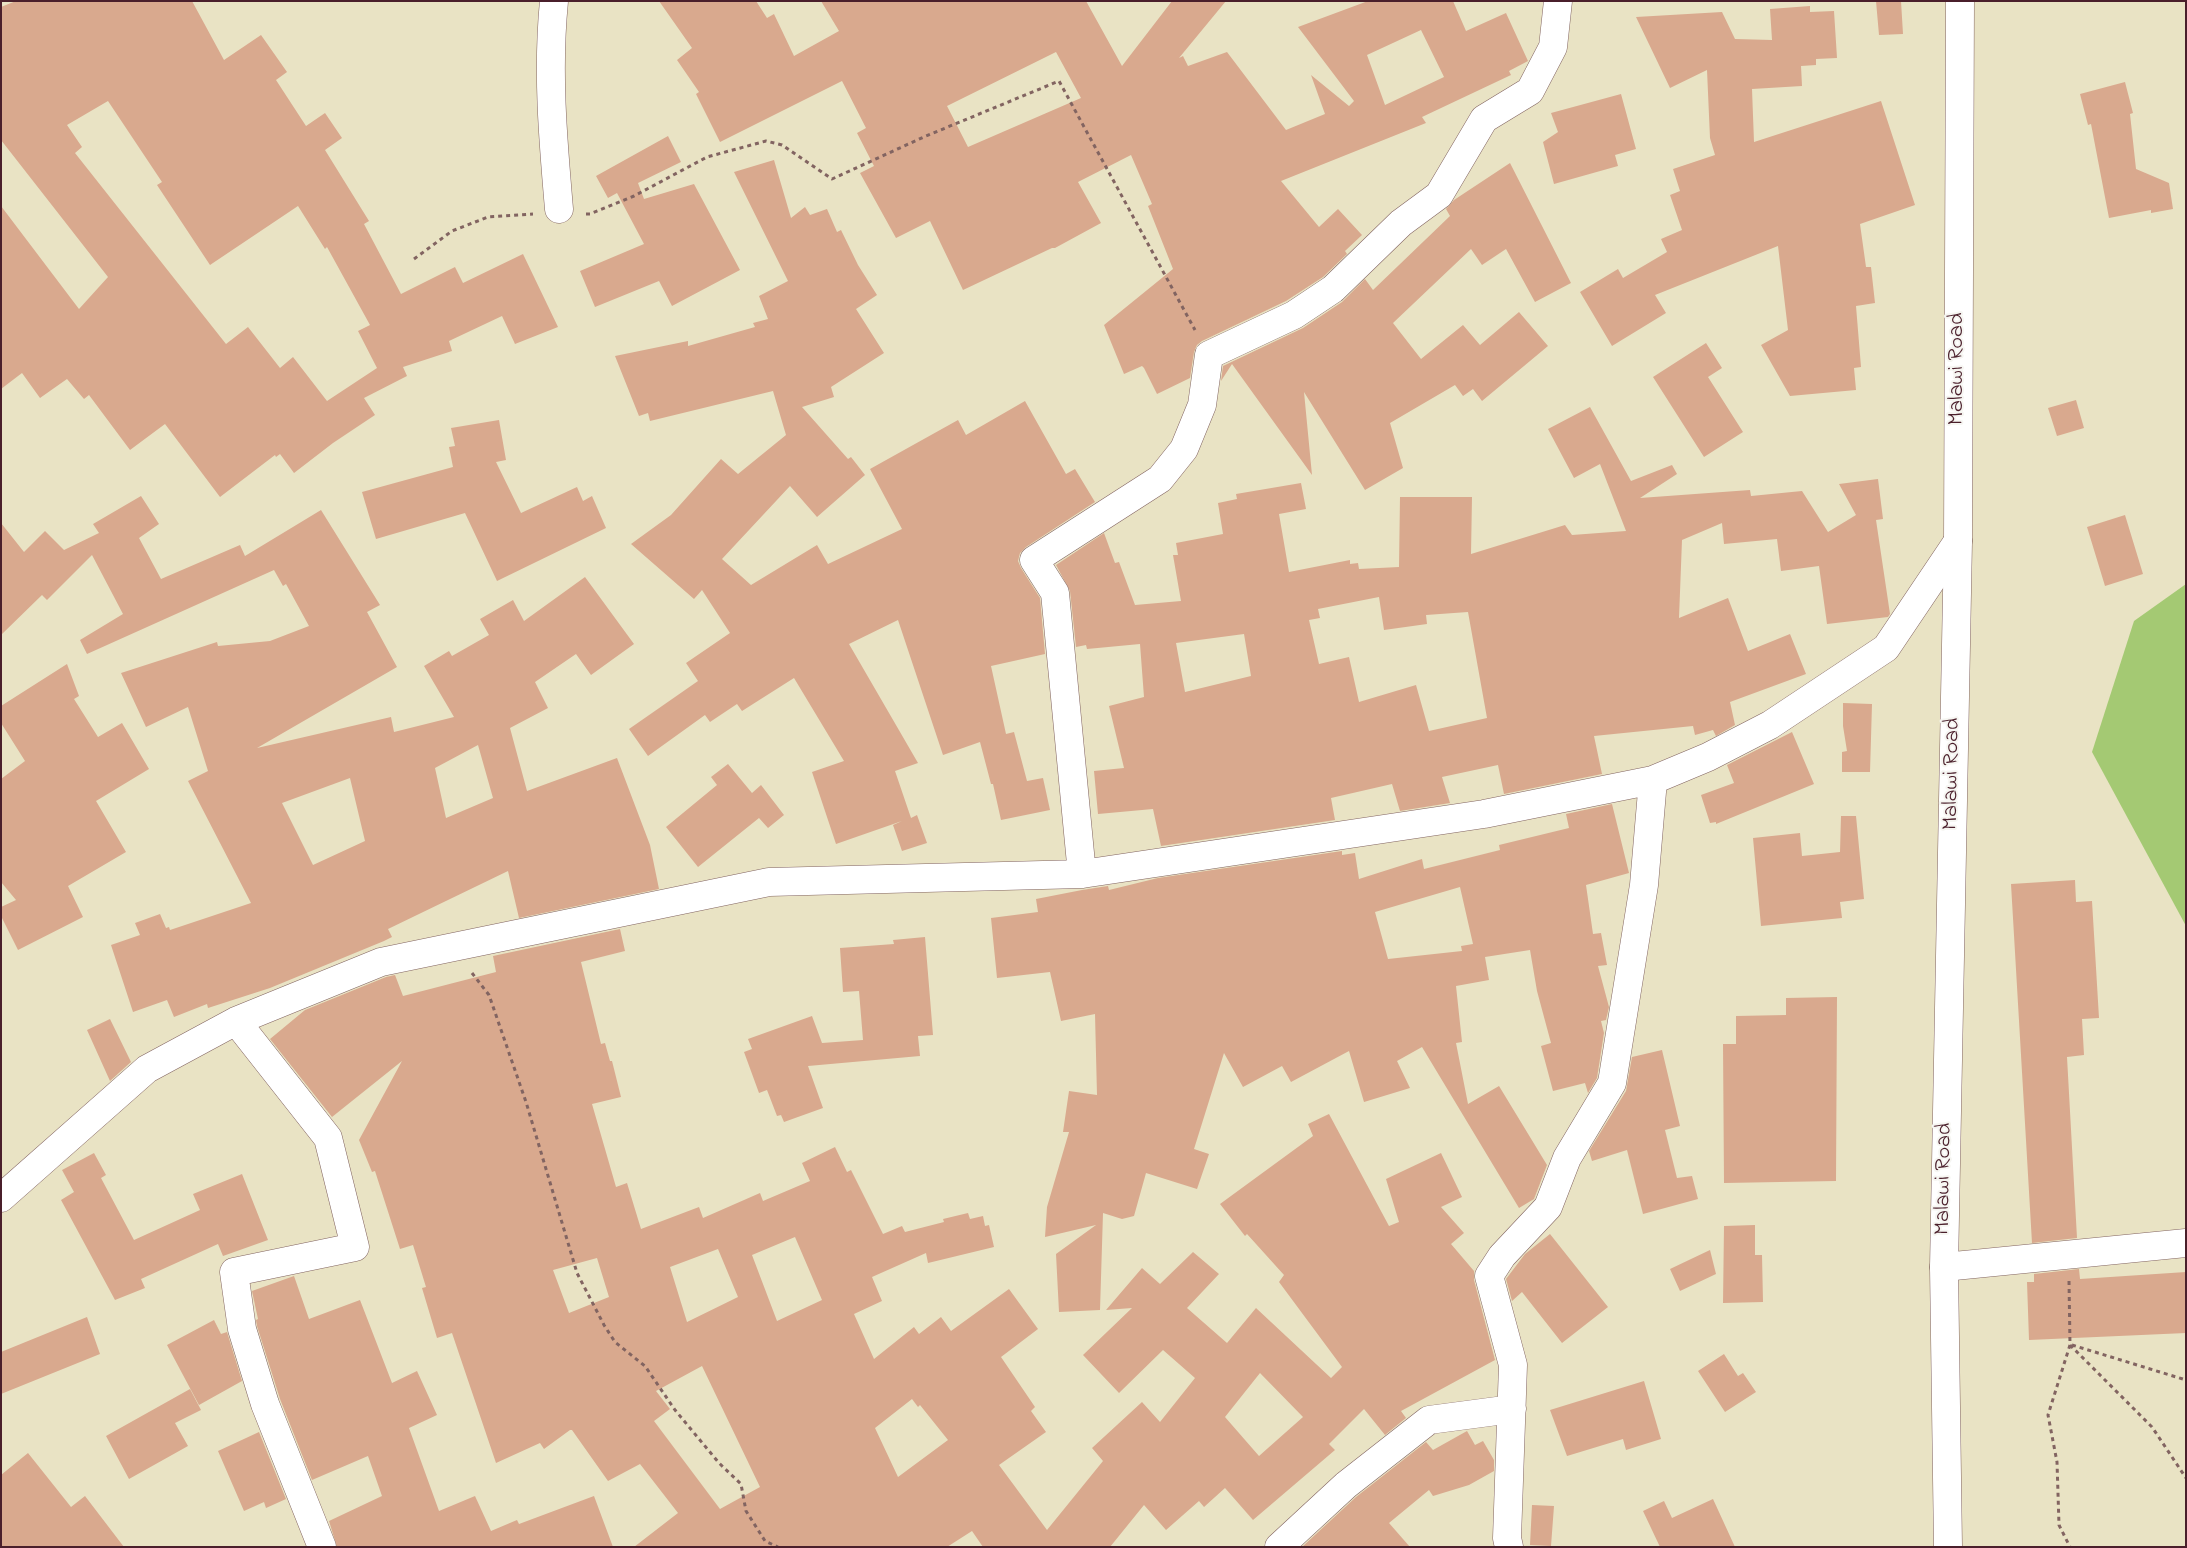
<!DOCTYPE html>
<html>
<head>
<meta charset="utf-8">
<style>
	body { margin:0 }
	#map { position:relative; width:2187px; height:1548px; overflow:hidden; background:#e9e3c4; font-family:"Indie Flower",sans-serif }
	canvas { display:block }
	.frame { position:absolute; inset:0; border:2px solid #4a1f2b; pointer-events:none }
</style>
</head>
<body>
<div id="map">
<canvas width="2187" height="1548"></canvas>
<div class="frame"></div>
</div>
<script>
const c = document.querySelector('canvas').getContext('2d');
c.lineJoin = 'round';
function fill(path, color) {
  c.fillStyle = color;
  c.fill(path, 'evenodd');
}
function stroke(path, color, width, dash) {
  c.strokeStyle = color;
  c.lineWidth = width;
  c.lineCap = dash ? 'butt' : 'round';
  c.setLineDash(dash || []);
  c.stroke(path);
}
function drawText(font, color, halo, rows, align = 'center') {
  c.font = font + ' "Indie Flower",sans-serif';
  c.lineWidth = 4;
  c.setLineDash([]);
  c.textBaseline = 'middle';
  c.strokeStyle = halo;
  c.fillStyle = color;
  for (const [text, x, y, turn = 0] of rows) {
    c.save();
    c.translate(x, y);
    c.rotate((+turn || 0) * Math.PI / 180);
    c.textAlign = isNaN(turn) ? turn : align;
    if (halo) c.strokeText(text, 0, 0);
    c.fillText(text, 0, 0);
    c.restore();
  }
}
fill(new Path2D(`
	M 2186,584 L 2186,926 L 2092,752 L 2134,621 Z`), '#a4c973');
fill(new Path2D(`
	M 16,1 L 192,1 L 224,60 L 261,35 L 287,72 L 276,80 L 306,126 L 325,113 L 342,138 L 325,150 L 369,221 L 364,224 L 401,294 L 455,267 L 463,283 L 523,254 L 558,327 L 515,344 L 502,316 L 449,341 L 452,351 L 403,367 L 407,376 L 364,398 L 375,415 L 333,443 L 294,473 L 280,454 L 276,457 L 275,455 L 220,497 L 165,424 L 130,450 L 89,395 L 84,399 L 67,379 L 40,398 L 22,373 L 1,389 L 1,206 L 79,309 L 108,277 L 1,140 L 1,7 ZM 108,101 L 162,182 L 157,185 L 210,265 L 298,206 L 325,249 L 327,247 L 370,325 L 358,331 L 377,368 L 327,401 L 293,357 L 280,368 L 248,327 L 226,344 L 75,153 L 82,147 L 67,125 Z
	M 659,1 L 756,1 L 767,18 L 774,14 L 794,56 L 839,31 L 821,1 L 1086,1 L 1122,66 L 1172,1 L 1226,1 L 1179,58 L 1183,56 L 1188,66 L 1227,52 L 1286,130 L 1325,114 L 1311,75 L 1349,106 L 1354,101 L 1298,27 L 1368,1 L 1453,1 L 1466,31 L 1506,13 L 1528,61 L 1509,71 L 1511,75 L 1422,117 L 1426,123 L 1281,181 L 1319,227 L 1338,209 L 1362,235 L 1345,251 L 1347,254 L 1323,277 L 1286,301 L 1202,341 L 1197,345 L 1194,352 L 1190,378 L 1157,394 L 1144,368 L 1142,366 L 1124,374 L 1104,325 L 1173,269 L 1148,206 L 1152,204 L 1131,155 L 1078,182 L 1101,223 L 1055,248 L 1052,248 L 963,290 L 930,221 L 896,238 L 860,173 L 874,166 L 857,133 L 866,128 L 842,81 L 720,142 L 696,94 L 699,92 L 677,60 L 692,48 ZM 1421,30 L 1444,77 L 1385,105 L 1367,55 ZM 1056,52 L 1081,98 L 968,147 L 947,106 Z
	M 1876,1 L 1901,1 L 1903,34 L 1879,35 Z
	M 1810,6 L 1810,12 L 1834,11 L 1837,58 L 1816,59 L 1816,65 L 1801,66 L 1802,86 L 1752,89 L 1754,142 L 1881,101 L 1915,205 L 1860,224 L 1866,267 L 1871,267 L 1875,303 L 1856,306 L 1861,367 L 1854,368 L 1856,390 L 1790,396 L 1761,345 L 1788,330 L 1778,246 L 1655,295 L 1666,313 L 1612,346 L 1580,292 L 1618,269 L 1623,278 L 1667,252 L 1661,239 L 1682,230 L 1670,195 L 1680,191 L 1673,169 L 1715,155 L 1710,138 L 1707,70 L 1670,88 L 1636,17 L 1722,12 L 1735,39 L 1772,40 L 1770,9 Z
	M 2125,82 L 2133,113 L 2130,114 L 2136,169 L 2169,183 L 2173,209 L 2151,213 L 2151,210 L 2109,218 L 2091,124 L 2088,125 L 2080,94 Z
	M 1621,94 L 1636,149 L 1615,155 L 1618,166 L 1554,184 L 1543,142 L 1558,132 L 1551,113 Z
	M 668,136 L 681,162 L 638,183 L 644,199 L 694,184 L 740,270 L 672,306 L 659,281 L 595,307 L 580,271 L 644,244 L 617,193 L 608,198 L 596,176 Z
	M 774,160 L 791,218 L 805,207 L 810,215 L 827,209 L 837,232 L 841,230 L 858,265 L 877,295 L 856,309 L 884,353 L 831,387 L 834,397 L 802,407 L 848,459 L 851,457 L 865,475 L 817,517 L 790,486 L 722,559 L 751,585 L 817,545 L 828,564 L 902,529 L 870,469 L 958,420 L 966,435 L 1025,401 L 1066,474 L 1075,469 L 1095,502 L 1026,547 L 1020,553 L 1018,561 L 1021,568 L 1040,598 L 1045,654 L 991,666 L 1006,734 L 1014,732 L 1027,781 L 1043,778 L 1050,810 L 1001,820 L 993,784 L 991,784 L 980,742 L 943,755 L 898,620 L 849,644 L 918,763 L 895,771 L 911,818 L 917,815 L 927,843 L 902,851 L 893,825 L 902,821 L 836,844 L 812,772 L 844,761 L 794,678 L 742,711 L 737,704 L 710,722 L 705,715 L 648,756 L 629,729 L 698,681 L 686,663 L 730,633 L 702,590 L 694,599 L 631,544 L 671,515 L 721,459 L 738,474 L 786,435 L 773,391 L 650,421 L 648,413 L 639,416 L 615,356 L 688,341 L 688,346 L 755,327 L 753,323 L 768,319 L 759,296 L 788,281 L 734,172 Z
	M 1510,163 L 1571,283 L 1535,302 L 1506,249 L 1482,265 L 1471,249 L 1393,323 L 1421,359 L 1463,325 L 1480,345 L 1519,312 L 1548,346 L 1482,401 L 1473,389 L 1463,396 L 1455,385 L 1390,423 L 1403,468 L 1365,490 L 1304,392 L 1312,475 L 1232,364 L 1221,381 L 1223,366 L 1303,328 L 1342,302 L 1365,279 L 1373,290 L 1450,216 L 1446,209 L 1454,200 Z
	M 1706,343 L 1722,368 L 1708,377 L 1743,432 L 1704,457 L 1653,377 Z
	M 2076,400 L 2084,428 L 2057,436 L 2048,408 Z
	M 1590,407 L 1631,481 L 1672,465 L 1677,474 L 1640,498 L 1750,490 L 1751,496 L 1802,491 L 1828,532 L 1856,515 L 1839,484 L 1878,479 L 1883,519 L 1876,520 L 1890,614 L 1888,617 L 1827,624 L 1819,566 L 1781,571 L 1777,539 L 1724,544 L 1722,523 L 1682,540 L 1679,618 L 1728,598 L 1748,651 L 1790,634 L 1806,674 L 1730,702 L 1735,725 L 1716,736 L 1713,730 L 1695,735 L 1693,726 L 1594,736 L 1602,774 L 1504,794 L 1498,765 L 1442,777 L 1450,803 L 1400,811 L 1392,784 L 1331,798 L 1335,820 L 1161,846 L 1153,809 L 1098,814 L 1094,771 L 1124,768 L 1109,706 L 1144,697 L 1140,644 L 1087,649 L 1086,645 L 1076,647 L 1070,591 L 1056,565 L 1104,533 L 1115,563 L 1119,562 L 1135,605 L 1181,601 L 1173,555 L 1178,555 L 1176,543 L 1223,534 L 1218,503 L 1237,499 L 1236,494 L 1301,483 L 1306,509 L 1279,514 L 1289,572 L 1350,560 L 1350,564 L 1358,563 L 1359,569 L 1399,567 L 1400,497 L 1472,497 L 1471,554 L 1565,525 L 1572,535 L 1626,531 L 1600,464 L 1574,478 L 1548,429 ZM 1379,597 L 1384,630 L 1427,624 L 1426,615 L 1468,612 L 1487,718 L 1429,731 L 1416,685 L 1359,702 L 1349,657 L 1319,664 L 1309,620 L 1320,618 L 1318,609 ZM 1244,634 L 1251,676 L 1185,692 L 1176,643 Z
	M 499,420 L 506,460 L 496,462 L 521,513 L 577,487 L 583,501 L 592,496 L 606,528 L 497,581 L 465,513 L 376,539 L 362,492 L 453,467 L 449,447 L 455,446 L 451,428 Z
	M 141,496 L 159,524 L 139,538 L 161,579 L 240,545 L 245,556 L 321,510 L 380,605 L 367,612 L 397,667 L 257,748 L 391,717 L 394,732 L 454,717 L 424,666 L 449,651 L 452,656 L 489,635 L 480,619 L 513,600 L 524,621 L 585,577 L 634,644 L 591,675 L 576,654 L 535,682 L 548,708 L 510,728 L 527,791 L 617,758 L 650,845 L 659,889 L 519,918 L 508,871 L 388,929 L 392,937 L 384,941 L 270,988 L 208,1008 L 207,1004 L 174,1017 L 167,1000 L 133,1012 L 111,945 L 140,935 L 135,923 L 160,914 L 166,928 L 169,927 L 170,930 L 251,903 L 188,781 L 208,771 L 188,707 L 146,727 L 121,673 L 217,642 L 218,646 L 270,641 L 309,626 L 286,584 L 283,586 L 274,570 L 87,654 L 80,640 L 123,614 L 92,555 L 47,600 L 42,595 L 1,635 L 1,523 L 24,552 L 45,531 L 64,550 L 99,533 L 93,524 ZM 478,745 L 493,798 L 446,818 L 435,768 ZM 350,778 L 365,841 L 313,865 L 282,803 Z
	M 2125,515 L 2143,574 L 2105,586 L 2087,527 Z
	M 67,664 L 79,696 L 74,699 L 98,737 L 122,723 L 149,769 L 96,801 L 126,852 L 68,886 L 83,917 L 18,950 L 1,916 L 1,907 L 16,900 L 1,882 L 1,779 L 25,761 L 1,723 L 1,706 Z
	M 1843,703 L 1872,704 L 1870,772 L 1842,772 L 1842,752 L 1847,751 L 1843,726 Z
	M 1792,732 L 1814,784 L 1716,824 L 1716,822 L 1710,823 L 1701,795 L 1734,783 L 1727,765 Z
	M 728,764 L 752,793 L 761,785 L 784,815 L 768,828 L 759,818 L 698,867 L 666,827 L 717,785 L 711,777 Z
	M 1612,804 L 1629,873 L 1586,885 L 1593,934 L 1601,933 L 1607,965 L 1598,966 L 1609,1007 L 1606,1020 L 1601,1021 L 1604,1033 L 1597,1078 L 1588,1093 L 1585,1083 L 1553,1091 L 1541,1046 L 1551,1043 L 1537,991 L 1530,950 L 1485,957 L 1489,980 L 1456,986 L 1462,1042 L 1456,1043 L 1468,1104 L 1499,1086 L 1547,1165 L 1534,1199 L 1519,1208 L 1422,1047 L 1397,1061 L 1410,1088 L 1364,1102 L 1349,1051 L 1291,1082 L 1282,1066 L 1243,1087 L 1224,1053 L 1194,1149 L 1209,1154 L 1197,1189 L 1146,1173 L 1134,1216 L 1122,1219 L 1103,1213 L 1100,1310 L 1059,1312 L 1056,1254 L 1096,1225 L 1045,1237 L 1047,1207 L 1069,1132 L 1063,1132 L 1069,1091 L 1097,1095 L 1095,1014 L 1061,1021 L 1050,972 L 997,978 L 991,918 L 1038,912 L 1036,899 L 1082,890 L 1108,886 L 1109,890 L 1158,878 L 1342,851 L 1342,855 L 1355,853 L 1359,879 L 1422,859 L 1424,869 L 1500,850 L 1499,845 L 1569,828 L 1566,814 ZM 1460,887 L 1473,944 L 1461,946 L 1462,951 L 1388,959 L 1375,912 Z
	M 1841,816 L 1856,816 L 1864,899 L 1840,902 L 1842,918 L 1761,926 L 1753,838 L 1800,833 L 1802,856 L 1840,852 Z
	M 2075,880 L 2076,902 L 2092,901 L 2099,1018 L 2082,1019 L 2084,1055 L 2067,1057 L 2077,1238 L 2032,1243 L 2011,884 Z
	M 620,929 L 625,951 L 581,962 L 601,1044 L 605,1043 L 610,1061 L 612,1061 L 621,1097 L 592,1104 L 616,1187 L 627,1183 L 641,1229 L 699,1207 L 703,1218 L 760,1193 L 763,1201 L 810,1181 L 802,1163 L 835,1147 L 847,1172 L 851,1170 L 883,1234 L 902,1226 L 905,1232 L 944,1222 L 943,1219 L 968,1213 L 970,1219 L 983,1216 L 985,1226 L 989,1225 L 994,1247 L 928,1263 L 926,1253 L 872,1277 L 882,1301 L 854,1314 L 874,1359 L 914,1327 L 919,1334 L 941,1317 L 951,1331 L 1009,1289 L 1038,1329 L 1001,1357 L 1035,1407 L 1031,1411 L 1046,1432 L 999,1465 L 1047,1530 L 1103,1461 L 1092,1448 L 1142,1402 L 1160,1422 L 1195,1378 L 1163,1350 L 1119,1393 L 1083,1355 L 1132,1308 L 1106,1310 L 1142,1268 L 1160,1284 L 1193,1252 L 1219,1274 L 1187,1308 L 1227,1343 L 1256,1308 L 1331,1378 L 1342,1367 L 1279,1282 L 1284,1275 L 1247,1234 L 1245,1236 L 1220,1204 L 1313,1136 L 1308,1124 L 1329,1114 L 1389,1226 L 1399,1222 L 1386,1179 L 1441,1153 L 1462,1197 L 1441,1207 L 1464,1233 L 1451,1244 L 1474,1271 L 1474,1280 L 1495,1360 L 1401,1411 L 1406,1418 L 1385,1435 L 1364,1409 L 1329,1444 L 1335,1450 L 1253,1520 L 1225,1488 L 1204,1507 L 1199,1501 L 1166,1530 L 1144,1505 L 1110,1547 L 983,1547 L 972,1531 L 947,1547 L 634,1547 L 678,1513 L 640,1464 L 608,1481 L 572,1430 L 570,1430 L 544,1449 L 540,1443 L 496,1463 L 452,1333 L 437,1338 L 422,1288 L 426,1287 L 413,1245 L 400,1249 L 375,1171 L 372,1172 L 359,1140 L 402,1061 L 332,1117 L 270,1039 L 305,1010 L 386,977 L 395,975 L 403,996 L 496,972 L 493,956 ZM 795,1237 L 822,1300 L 777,1321 L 752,1255 ZM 718,1249 L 738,1297 L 687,1322 L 670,1267 ZM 597,1258 L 609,1297 L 569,1313 L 553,1270 ZM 702,1366 L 760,1487 L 720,1509 L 654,1421 L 670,1409 L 656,1391 ZM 1260,1373 L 1303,1417 L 1259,1456 L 1225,1417 ZM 912,1399 L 918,1407 L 920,1405 L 948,1440 L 898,1477 L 875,1428 Z
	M 925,937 L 933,1035 L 918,1036 L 920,1056 L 808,1066 L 823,1108 L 784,1122 L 781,1115 L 777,1116 L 767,1090 L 759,1093 L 744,1052 L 752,1049 L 748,1039 L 812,1016 L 822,1043 L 863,1040 L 859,991 L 843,992 L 840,948 L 894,944 L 893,940 Z
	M 1837,997 L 1836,1181 L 1724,1183 L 1723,1044 L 1736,1044 L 1736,1016 L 1786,1015 L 1786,998 Z
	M 110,1019 L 131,1062 L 110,1081 L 87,1030 Z
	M 1662,1050 L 1680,1126 L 1665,1130 L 1677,1178 L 1692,1176 L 1698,1199 L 1643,1214 L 1627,1150 L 1592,1161 L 1589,1151 L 1626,1091 L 1632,1057 Z
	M 94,1153 L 106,1175 L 101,1178 L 134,1240 L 200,1210 L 193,1194 L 242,1174 L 268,1240 L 223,1256 L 218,1244 L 141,1279 L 145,1288 L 115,1300 L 61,1200 L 74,1192 L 62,1170 Z
	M 1755,1225 L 1755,1255 L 1762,1255 L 1763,1302 L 1723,1303 L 1724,1226 Z
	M 1550,1234 L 1608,1307 L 1562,1343 L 1522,1292 L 1512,1301 L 1506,1279 L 1525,1254 Z
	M 1710,1250 L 1716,1274 L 1680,1291 L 1670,1269 Z
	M 2079,1269 L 2080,1279 L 2186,1272 L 2186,1333 L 2029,1340 L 2027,1282 L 2034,1282 L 2034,1274 Z
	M 294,1276 L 309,1319 L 360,1300 L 392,1383 L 417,1371 L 437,1415 L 409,1428 L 439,1511 L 475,1496 L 491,1531 L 517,1520 L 519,1524 L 594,1496 L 613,1547 L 337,1547 L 329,1521 L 382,1496 L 368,1456 L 312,1480 L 280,1399 L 257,1326 L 256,1320 L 258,1319 L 252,1291 Z
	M 87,1317 L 100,1354 L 1,1394 L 1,1352 Z
	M 214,1320 L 221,1334 L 227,1332 L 242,1381 L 199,1405 L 167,1345 Z
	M 1724,1354 L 1738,1376 L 1743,1373 L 1756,1392 L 1725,1412 L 1698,1371 Z
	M 1644,1381 L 1661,1439 L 1626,1450 L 1623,1439 L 1567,1456 L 1550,1410 Z
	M 190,1389 L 201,1410 L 175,1423 L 188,1446 L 129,1479 L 106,1436 Z
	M 1467,1431 L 1475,1445 L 1483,1441 L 1494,1460 L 1494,1471 L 1469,1485 L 1433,1496 L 1429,1490 L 1389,1523 L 1410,1547 L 1302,1547 L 1356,1497 L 1426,1442 L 1433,1450 Z
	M 259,1432 L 286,1499 L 266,1508 L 264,1502 L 244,1511 L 218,1451 Z
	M 28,1453 L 71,1507 L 85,1496 L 124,1547 L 1,1547 L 1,1475 Z
	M 1713,1499 L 1735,1547 L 1660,1547 L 1643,1511 L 1664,1501 L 1672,1518 Z
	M 1532,1505 L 1554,1506 L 1551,1546 L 1530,1545 Z`), '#d9a98e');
const minor = new Path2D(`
	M 554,1 C 547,71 553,140 559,209
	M 1082,874 L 1055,593 L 1034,560 L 1160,479 L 1184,449 L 1202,405 L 1209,355 L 1294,315 L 1333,289 L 1401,223 L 1439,195 L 1484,119 L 1530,91 L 1553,47 L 1558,1
	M 236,1021 L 328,1138 L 355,1247 L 234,1272 L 242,1329 L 265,1404 L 322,1547
	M 1,1198 L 147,1069 L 236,1021 L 381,962 L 769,882 L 1082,874 L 1484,814 L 1653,780 L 1708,757 L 1770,725 L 1886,648 L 1958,541
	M 1944,1267 L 2186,1243
	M 1279,1547 L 1346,1485 L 1429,1420 L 1512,1409
	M 1509,1547 L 1507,1538 L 1513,1365 L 1489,1276 L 1502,1256 L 1548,1207 L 1567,1158 L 1612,1083 L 1644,885 L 1653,780`);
const major = new Path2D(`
	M 1948,1547 L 1944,1267 L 1958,541 L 1960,1`);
stroke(minor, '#826461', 29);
stroke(major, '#826461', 29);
stroke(new Path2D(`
	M 586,214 L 590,214 L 634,196 L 707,157 L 766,141 L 782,145 L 832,179 L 926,136 L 1059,81 L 1195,330
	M 414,259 L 452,231 L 488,217 L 533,214
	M 472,973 L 489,995 L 526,1102 L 577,1273 L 604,1325 L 615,1342 L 645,1366 L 675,1410 L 719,1463 L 741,1484 L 746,1511 L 765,1541 L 778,1547
	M 2069,1281 L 2070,1345 L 2048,1415 L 2057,1462 L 2059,1525 L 2070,1547
	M 2070,1345 L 2152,1427 L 2186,1478
	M 2072,1345 L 2186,1380`), '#826461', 3, [4, 4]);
stroke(minor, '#fff', 28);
stroke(major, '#fff', 28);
drawText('22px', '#4a1f2b', '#f6f6f2', [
	["Malawi Road",1958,369,-90],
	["Malawi Road",1953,774,-89],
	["Malawi Road",1945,1179,-89]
]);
</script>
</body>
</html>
